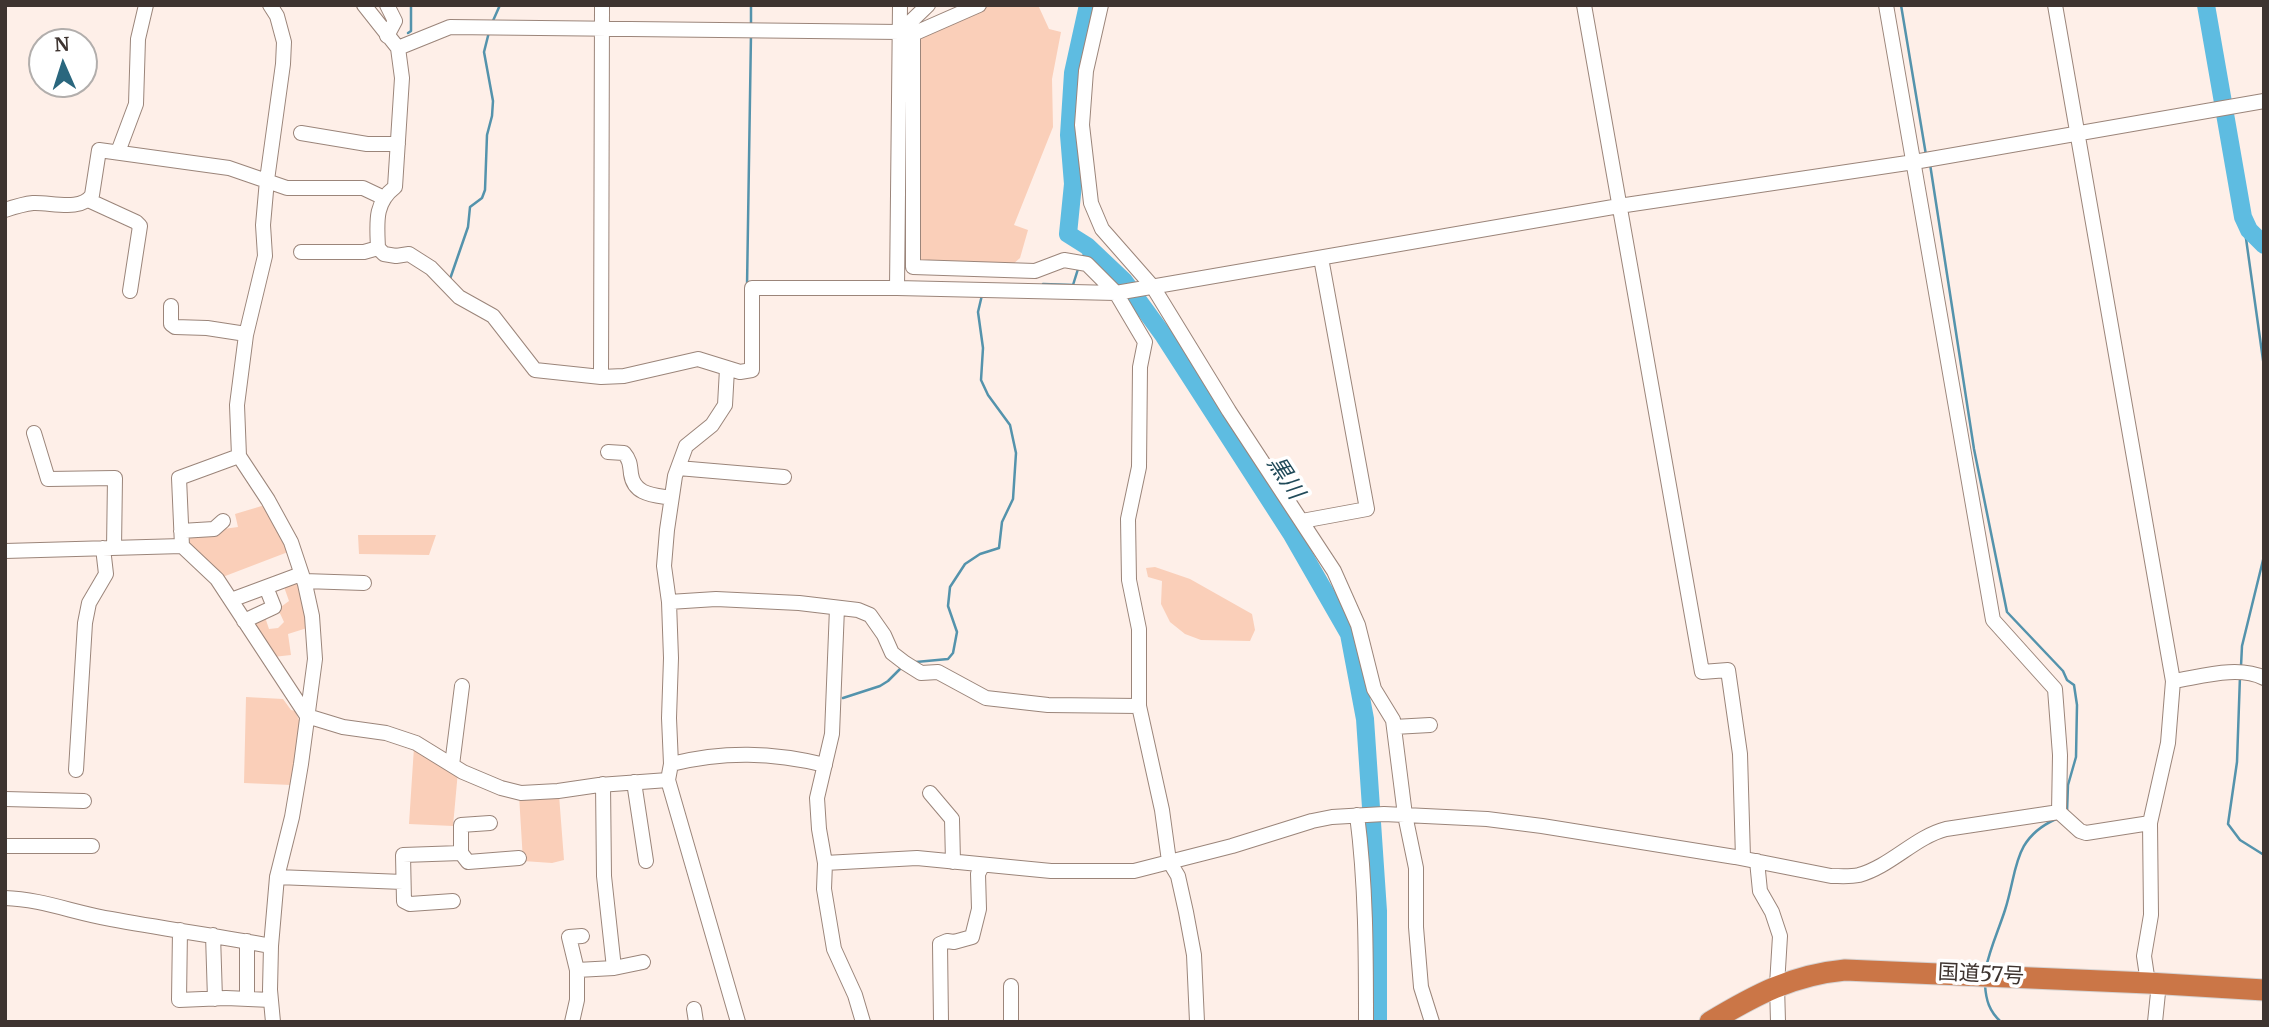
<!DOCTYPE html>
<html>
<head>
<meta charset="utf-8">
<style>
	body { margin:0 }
	#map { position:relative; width:2269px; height:1027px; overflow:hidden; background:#feefe8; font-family:Merriweather,serif }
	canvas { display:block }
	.frame { position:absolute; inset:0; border:7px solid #3e3430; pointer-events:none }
	.north { position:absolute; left:28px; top:28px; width:70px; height:70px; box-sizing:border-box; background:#fff; border:2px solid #b2aeac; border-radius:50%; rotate:357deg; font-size:19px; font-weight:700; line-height:28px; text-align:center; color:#3e3430 }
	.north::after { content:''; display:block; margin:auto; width:24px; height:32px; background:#2a677e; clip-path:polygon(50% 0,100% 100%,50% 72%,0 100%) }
</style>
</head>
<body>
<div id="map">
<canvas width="2269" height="1027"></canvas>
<div class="frame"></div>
<div class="north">N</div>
</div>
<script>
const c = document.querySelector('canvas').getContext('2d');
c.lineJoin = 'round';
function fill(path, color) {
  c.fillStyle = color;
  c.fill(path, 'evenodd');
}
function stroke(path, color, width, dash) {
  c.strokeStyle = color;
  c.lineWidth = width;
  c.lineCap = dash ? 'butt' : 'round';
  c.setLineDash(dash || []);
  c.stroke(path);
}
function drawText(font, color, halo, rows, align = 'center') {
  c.font = font + ' Merriweather,"Noto Sans JP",serif';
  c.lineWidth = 7;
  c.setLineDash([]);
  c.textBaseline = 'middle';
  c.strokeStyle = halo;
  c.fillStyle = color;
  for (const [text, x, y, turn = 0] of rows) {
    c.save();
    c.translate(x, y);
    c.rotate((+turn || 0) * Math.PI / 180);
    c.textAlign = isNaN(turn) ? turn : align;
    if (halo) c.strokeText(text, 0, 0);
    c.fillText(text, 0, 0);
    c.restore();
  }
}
fill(new Path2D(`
	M 988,5 L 1038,5 L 1049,29 L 1061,32 L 1052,79 L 1053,127 L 1014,225 L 1028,230 L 1020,258 L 1012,265 L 916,263 L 916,35 Z
	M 265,505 L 288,552 L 220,578 L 186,545 L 185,534 L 238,527 L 235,514 Z
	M 358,535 L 436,535 L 429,555 L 359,554 Z
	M 1155,567 L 1190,579 L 1252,614 L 1255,630 L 1250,641 L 1201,640 L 1185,634 L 1170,622 L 1161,604 L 1162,581 L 1148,577 L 1146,568 Z
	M 298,579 L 303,599 L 307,628 L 288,634 L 291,655 L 273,657 L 248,622 L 264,614 L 269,629 L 278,628 L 284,622 L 278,609 L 289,601 L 283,584 Z
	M 246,697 L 283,699 L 291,710 L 295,711 L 302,727 L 291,785 L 244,783 Z
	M 414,747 L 458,771 L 453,826 L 409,824 Z
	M 519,795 L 559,795 L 564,860 L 552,863 L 523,861 Z`), '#facfb9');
stroke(new Path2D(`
	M 1901,5 L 1926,155
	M 492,23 L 500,5
	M 751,24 L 751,5
	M 408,33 L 411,31 L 411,5
	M 1930,164 L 1974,449 L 2007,612 L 2063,671 L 2067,680 L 2074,685 L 2077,705 L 2076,757 L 2068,785 L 2067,812
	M 2243,217 L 2264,367
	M 1083,257 L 1087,246
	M 450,279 L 468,227 L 470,207 L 482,198 L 485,190 L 487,135 L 492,116 L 493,101 L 484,52 L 489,32
	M 1043,284 L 1073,285 L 1078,269
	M 747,287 L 751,34
	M 916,662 L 948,659 L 953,653 L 957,632 L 948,606 L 950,587 L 965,564 L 980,554 L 999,548 L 1002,522 L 1013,499 L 1016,453 L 1010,425 L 988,395 L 981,380 L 983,348 L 978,312 L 982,295
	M 2241,666 L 2242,646 L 2264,556
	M 2240,676 L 2237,762 L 2228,824 L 2240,840 L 2264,855
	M 843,698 L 880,686 L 888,681 L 903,666
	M 1986,968 C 1990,948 1999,929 2005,910 C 2018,870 2012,839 2056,819
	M 1985,985 C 1986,1000 1989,1011 2001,1022`), '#5493ac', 2.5);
stroke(new Path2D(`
	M 1088,5 L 1073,73 L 1069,135 L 1073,184 L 1068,234 L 1087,246 L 1124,281 L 1164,336 L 1291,533 L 1349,634 L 1365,719 L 1378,911 L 1378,1022
	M 2206,5 L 2243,217 L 2249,230 L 2264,245`), '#5ebce1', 18);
const minor = new Path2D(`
	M 270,5 L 277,16 L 284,42 L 283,64 L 267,180 L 263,225 L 265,256 L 246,335 L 237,405 L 239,456 L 268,500 L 291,542 L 305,584 L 312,616 L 315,659 L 301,764 L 292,817 L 277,877 L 271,946 L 270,990 L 273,1022
	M 364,5 L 398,48 L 402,78 L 395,187 C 374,203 377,223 378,248 L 384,254 L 396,256 L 409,254 L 431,268 L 459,297 L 493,316 L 535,370 L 601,377 L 624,376 L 698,359 L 740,372 L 752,370 L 752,288 L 897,288 L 1116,293 L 1619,206 L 1914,162 L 2264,101
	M 387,5 L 395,21 L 387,36
	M 979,5 L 913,34 L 913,267 L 1035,271 L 1064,260 L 1087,264 L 1116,293 L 1145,342 L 1140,367 L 1139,467 L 1128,519 L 1129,580 L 1139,629 L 1139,706 L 1162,810 L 1169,861 L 1178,876 L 1186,912 L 1194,955 L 1197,1022
	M 1101,5 L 1086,71 L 1082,125 L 1091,203 L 1102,229 L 1153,287 L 1229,411 L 1334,571 L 1358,625 L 1374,689 L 1393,720 L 1405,815 L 1416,868 L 1416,927 L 1421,987 L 1432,1022
	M 1584,5 L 1702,672 L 1728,670 L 1740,754 L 1743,858
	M 1886,5 L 1993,620 L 2055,689 L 2060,755 L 2059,812
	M 2055,5 L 2173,681 L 2168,743 L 2150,823 L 2151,915 L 2144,956 L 2148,983
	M 398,48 L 450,27 L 900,32 L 928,5
	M 301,133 L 367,144 L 398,144
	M 118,152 L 136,104 L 138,39 L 146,5
	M 88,200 L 136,222 L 140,226 L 130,291
	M 5,210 C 14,207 23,204 33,203 C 51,202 81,212 92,195 L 99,150 L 229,168 L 287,188 L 363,188 L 382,197
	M 301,252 L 364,252 L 378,248
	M 897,288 L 900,5
	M 171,306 L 171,324 L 175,327 L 207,328 L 246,334
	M 727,369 L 725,405 L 712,425 L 686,446 L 675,476 L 667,530 L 664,566 L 669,602 L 671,658 L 669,718 L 671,764 L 668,780 L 738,1022
	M 601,377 L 602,5
	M 34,433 L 48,479 L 115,478 L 114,548
	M 608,452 L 624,453 C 630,460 630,465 631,474 C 634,495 654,495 671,498
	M 678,468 L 784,477
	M 1302,521 L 1367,509 L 1321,258
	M 181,531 L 214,529 L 223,521
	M 182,546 L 179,478 L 239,456
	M 5,551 L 182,546 L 217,579 L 307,716 L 343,727 L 386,733 L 416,743 L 463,772 L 501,788 L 521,793 L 558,791 L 599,785 L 668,780
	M 304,581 L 364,583
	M 231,600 L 301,574
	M 669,602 L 716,599 L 799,603 L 858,610 L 870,615 L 884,635 L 892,653 L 905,663 L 921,673 L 938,672 L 986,698 L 1048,705 L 1139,706
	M 837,608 L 832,734 L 817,798 L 819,829 L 825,863 L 824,889 L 834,949 L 855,995 L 863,1022
	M 244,621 L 274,607 L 266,587
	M 2173,681 C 2200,677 2238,665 2264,678
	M 1394,727 L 1430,725
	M 671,764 C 724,751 772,752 825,765
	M 452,765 L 462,686
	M 76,770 L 85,623 L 89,603 L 106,574 L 103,548
	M 634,782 L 646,861
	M 603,784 L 604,876 L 614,968
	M 930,793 L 952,819 L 953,862
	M 5,799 L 84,801
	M 1357,815 C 1366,884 1366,952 1366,1022
	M 490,823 L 461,825 L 461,853 L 468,862 L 519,858
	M 5,846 L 92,846
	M 1757,861 L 1760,891 L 1772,912 L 1780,936 L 1777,985 L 1778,1022
	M 825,863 L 917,858 L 1051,871 L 1134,871 L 1232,846 L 1312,821 L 1332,817 L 1384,814 L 1487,819 L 1542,826 L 1735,857 L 1831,876 C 1840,876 1850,877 1859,875 C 1891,866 1915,837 1946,829 L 2059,812 L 2080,831 L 2086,833 L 2150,823
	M 277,877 L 403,882
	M 5,898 C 41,899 75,913 111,919 C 164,929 218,936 271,946
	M 453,901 L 410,904 L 404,901 L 403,855 L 461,853
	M 180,930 L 179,1000 L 226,998 L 271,1000
	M 213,935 L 215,999
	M 582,936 L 569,937 L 577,970 L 614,968 L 643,962
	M 1011,986 L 1011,1022
	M 247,999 L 247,941
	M 694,1009 L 696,1022
	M 572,1022 L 577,1000 L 577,970
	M 941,1022 L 940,944 L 947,941 L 954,942 L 972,937 L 979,909 L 978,874 L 982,866
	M 2155,1022 L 2159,983`);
const highway = new Path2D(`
	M 1710,1022 C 1755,995 1792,975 1845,970 L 2148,983 L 2264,990`);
stroke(minor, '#9b857a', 16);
stroke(highway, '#d5d2d1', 23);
stroke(minor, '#fff', 14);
stroke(highway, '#cb7647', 21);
drawText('21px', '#3e3430', '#fff', [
	["国道57号",1981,975,3]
]);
drawText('italic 23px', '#204a59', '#fff', [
	["黒川",1285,478,57]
]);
</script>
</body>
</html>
